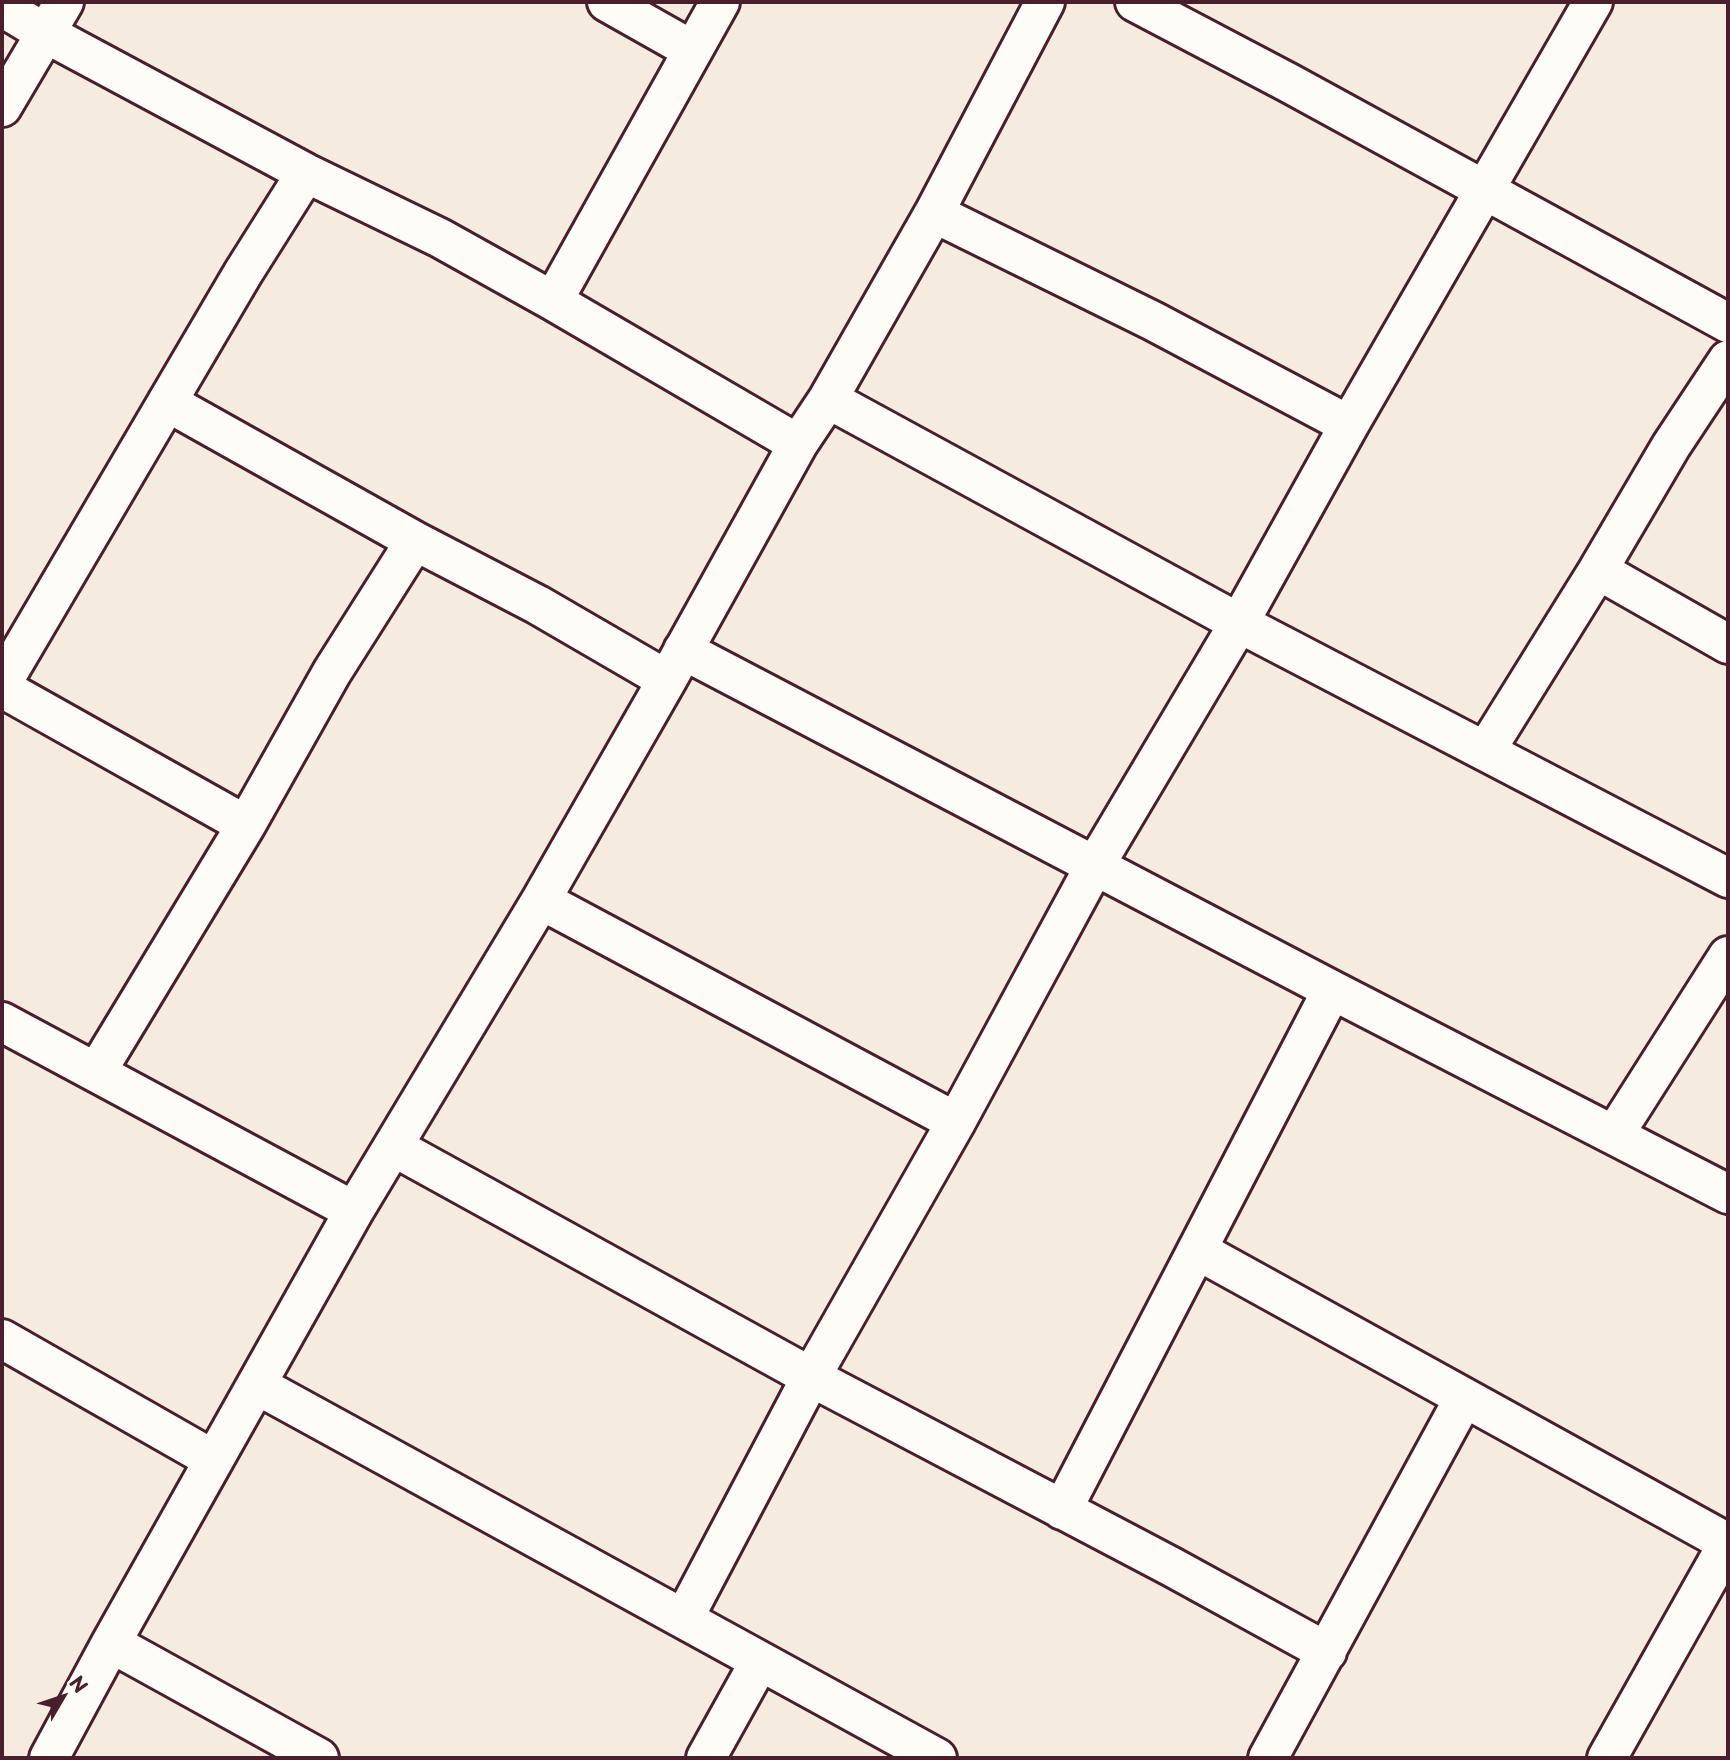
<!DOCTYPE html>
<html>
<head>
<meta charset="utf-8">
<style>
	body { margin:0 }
	#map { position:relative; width:1730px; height:1760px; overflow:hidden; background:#f6ebe1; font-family:"Playpen Sans",sans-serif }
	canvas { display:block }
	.frame { position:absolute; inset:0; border:4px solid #4a1f2b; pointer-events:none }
	.north { position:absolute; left:28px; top:1662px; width:70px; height:70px; -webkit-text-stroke:5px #fdfcf7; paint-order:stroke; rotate:51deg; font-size:19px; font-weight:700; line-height:28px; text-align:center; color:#4a1f2b }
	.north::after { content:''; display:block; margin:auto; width:24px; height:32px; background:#4a1f2b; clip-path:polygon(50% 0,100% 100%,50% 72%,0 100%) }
</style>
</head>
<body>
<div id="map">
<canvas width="1730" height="1760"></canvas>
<div class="frame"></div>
<div class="north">N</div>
</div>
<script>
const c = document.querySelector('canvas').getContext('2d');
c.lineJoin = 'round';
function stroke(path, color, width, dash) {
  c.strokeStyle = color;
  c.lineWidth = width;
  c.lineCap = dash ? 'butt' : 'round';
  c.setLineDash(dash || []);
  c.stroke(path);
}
const street = new Path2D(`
	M 607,2 L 692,50
	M 1135,2 L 1289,83 L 1728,323
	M 2,7 L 45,33 L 306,173 L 440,238 L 553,301 L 798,444
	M 2,107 L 64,2
	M 934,213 L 1153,321 L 1349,425
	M 553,301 L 720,2
	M 828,399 L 1239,623 L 1728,878
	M 167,402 L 415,541 L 538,605 L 667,680
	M 1598,570 L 1728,644
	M 683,650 L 1332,990 L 1728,1194
	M 2,683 L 243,273 L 306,173
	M 2,688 L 246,825
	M 1486,750 L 1598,570 L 1671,446 L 1728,360
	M 541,900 C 679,975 818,1047 956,1122
	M 2,1022 L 354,1211
	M 97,1071 L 246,825 L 332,672 L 415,541
	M 1614,1135 L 1728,956
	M 394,1147 L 811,1377 L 1172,1567 L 1327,1652
	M 1197,1250 L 1728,1543
	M 2,1339 L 214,1460
	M 257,1385 L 937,1758
	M 1062,1510 L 1332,990
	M 684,1618 L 811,1377 L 956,1122 L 1094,867 L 1239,623 L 1349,425 L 1593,2
	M 111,1643 L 319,1758
	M 49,1758 L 111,1643 L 354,1211 L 541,900 L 667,680 L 798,444 L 828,399 L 934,213 L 1045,2
	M 706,1758 L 760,1661
	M 1268,1758 L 1464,1398
	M 1607,1758 L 1728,1543`);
stroke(street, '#4a1f2b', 44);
stroke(street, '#fdfcf7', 38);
</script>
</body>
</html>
